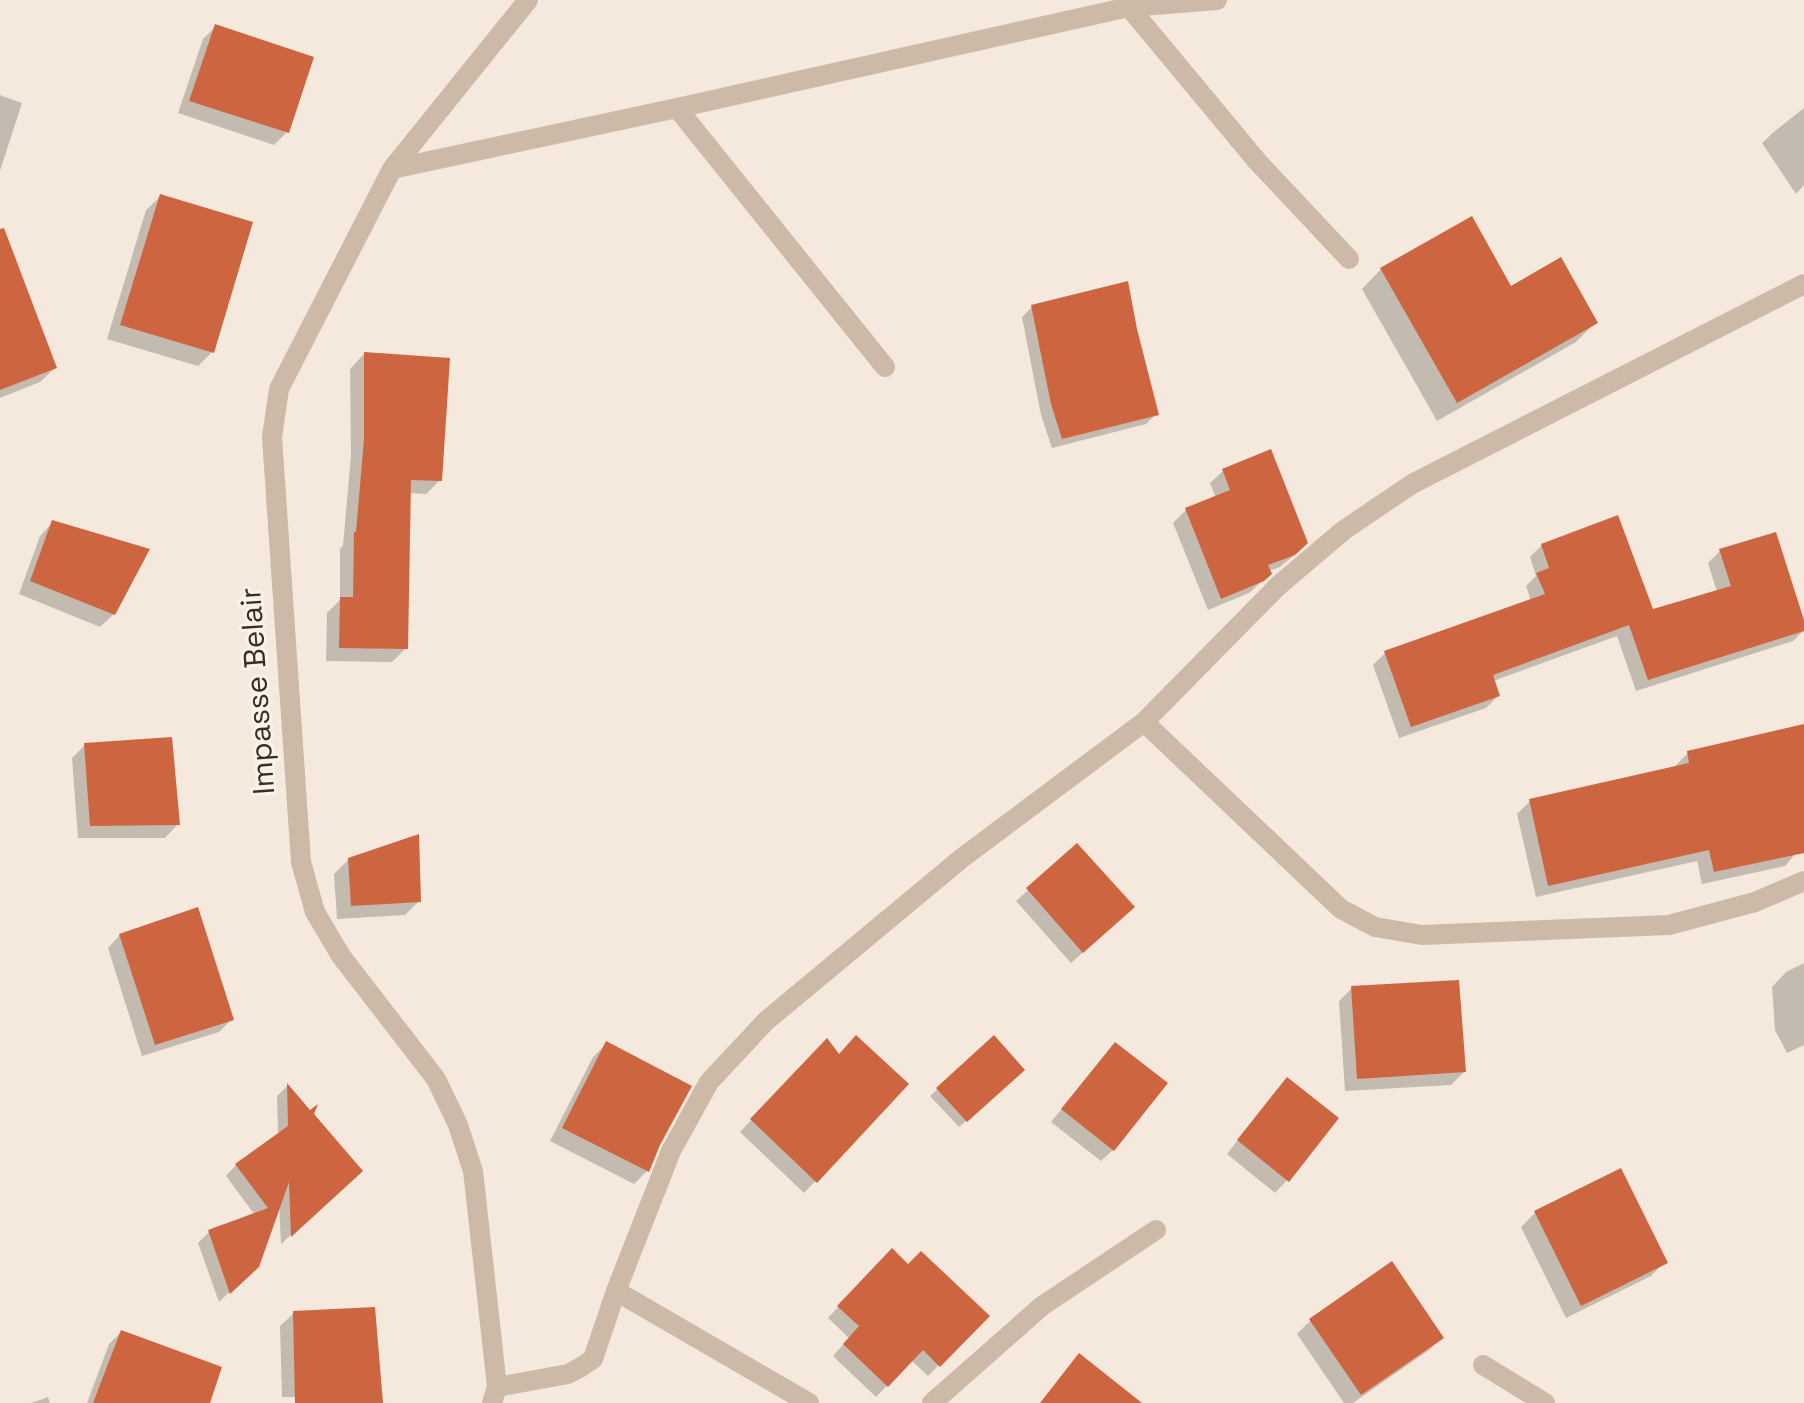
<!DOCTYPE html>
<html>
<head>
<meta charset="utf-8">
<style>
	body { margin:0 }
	canvas { display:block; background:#f4e9dc }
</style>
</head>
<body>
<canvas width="1804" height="1403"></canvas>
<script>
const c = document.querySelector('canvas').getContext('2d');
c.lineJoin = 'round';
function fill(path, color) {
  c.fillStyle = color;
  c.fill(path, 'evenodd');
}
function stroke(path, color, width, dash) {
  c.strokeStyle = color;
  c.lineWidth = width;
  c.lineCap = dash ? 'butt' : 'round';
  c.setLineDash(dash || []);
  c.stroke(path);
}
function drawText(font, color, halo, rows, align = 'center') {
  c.font = font + ' "Space Grotesk",sans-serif';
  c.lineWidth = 6;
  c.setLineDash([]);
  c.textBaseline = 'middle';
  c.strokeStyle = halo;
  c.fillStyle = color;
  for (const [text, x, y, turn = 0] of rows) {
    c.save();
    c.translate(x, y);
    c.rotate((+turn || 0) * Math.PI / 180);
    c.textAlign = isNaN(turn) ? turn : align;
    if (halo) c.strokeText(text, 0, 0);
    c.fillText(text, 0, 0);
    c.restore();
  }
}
fill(new Path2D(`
	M 216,26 L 311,59 L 287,132 L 274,145 L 178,113 L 203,39 Z
	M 0,95 L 22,103 L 0,171 Z
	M 1804,108 L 1804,185 L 1796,194 L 1762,143 L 1775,131 Z
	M 161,196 L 212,352 L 198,366 L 107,339 L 146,210 Z
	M 1381,269 L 1510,288 L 1595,323 L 1576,342 L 1437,421 L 1362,289 Z
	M 0,279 L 55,368 L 40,382 L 0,398 Z
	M 1032,307 L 1156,414 L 1146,424 L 1052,448 L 1041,415 L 1022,317 Z
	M 364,354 L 440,480 L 426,494 L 409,493 L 406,648 L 392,662 L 326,661 L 327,613 L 340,600 L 340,549 L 343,546 L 351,455 L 350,369 Z
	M 1223,471 L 1293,556 L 1280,567 L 1269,571 L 1270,574 L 1249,593 L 1208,610 L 1173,523 L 1186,510 L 1216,498 L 1210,483 Z
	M 53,522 L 114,614 L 100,627 L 19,594 L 40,536 Z
	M 1542,545 L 1652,612 L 1717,592 L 1708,563 L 1720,551 L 1804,626 L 1804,630 L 1793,641 L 1636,691 L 1617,636 L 1493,681 L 1498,696 L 1486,708 L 1399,738 L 1373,665 L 1385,653 L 1531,601 L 1526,586 L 1536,576 L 1530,557 Z
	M 1804,726 L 1804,844 L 1785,866 L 1702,884 L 1697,861 L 1536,897 L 1517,814 L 1530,801 L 1676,768 L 1675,766 L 1688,753 Z
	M 85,745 L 178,824 L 165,838 L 78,838 L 72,758 Z
	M 1077,846 L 1120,919 L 1071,963 L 1016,901 Z
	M 349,859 L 419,901 L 405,915 L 337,919 L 334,874 Z
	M 120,935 L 232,1019 L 219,1032 L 142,1056 L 108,948 Z
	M 1804,963 L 1804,1045 L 1787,1053 L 1775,1030 L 1772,987 L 1786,972 Z
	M 1352,988 L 1464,1072 L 1451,1085 L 1345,1091 L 1339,1001 Z
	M 994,1038 L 1015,1077 L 959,1127 L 930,1096 Z
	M 826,1041 L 838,1056 L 906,1084 L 804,1193 L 740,1132 Z
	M 606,1044 L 658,1144 L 647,1171 L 634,1184 L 550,1141 L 593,1057 Z
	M 1104,1057 L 1113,1150 L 1101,1161 L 1051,1122 Z
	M 1287,1080 L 1287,1180 L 1275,1193 L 1227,1154 L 1275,1092 Z
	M 287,1086 L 311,1115 L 350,1182 L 281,1244 L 279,1204 L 257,1266 L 219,1302 L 198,1243 L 209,1232 L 255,1215 L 226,1176 L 236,1165 L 278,1135 L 277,1096 Z
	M 1620,1171 L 1665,1262 L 1651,1276 L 1566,1318 L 1521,1227 L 1535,1213 Z
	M 880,1262 L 908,1267 L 987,1316 L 928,1376 L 911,1360 L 876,1397 L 833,1356 L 849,1338 L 828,1318 Z
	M 1392,1264 L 1442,1337 L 1429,1350 L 1353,1403 L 1344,1403 L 1297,1334 L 1310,1321 Z
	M 294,1313 L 378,1403 L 327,1403 L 327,1397 L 282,1397 L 280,1326 Z
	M 121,1332 L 207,1403 L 87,1403 L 109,1344 Z
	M 48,1397 L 50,1403 L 31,1403 Z`), '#0003');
fill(new Path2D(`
	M 215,24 L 314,57 L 289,133 L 189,101 Z
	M 160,194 L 253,222 L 214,353 L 120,325 Z
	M 1472,216 L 1511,286 L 1561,257 L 1598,323 L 1457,403 L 1380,268 Z
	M 4,228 L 57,368 L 0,390 L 0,229 Z
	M 1128,281 L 1137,329 L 1159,415 L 1062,439 L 1051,404 L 1031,305 Z
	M 364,352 L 450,358 L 442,481 L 411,480 L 408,649 L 339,648 L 340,597 L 353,597 L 354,532 L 356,532 L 364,439 Z
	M 1271,449 L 1308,543 L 1295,555 L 1268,565 L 1272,574 L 1264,581 L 1221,599 L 1185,508 L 1230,490 L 1222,469 Z
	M 1618,515 L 1653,609 L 1731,586 L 1719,549 L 1776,532 L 1804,620 L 1804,631 L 1648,680 L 1629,625 L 1493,675 L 1500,696 L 1411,727 L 1384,651 L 1545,594 L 1536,573 L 1549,568 L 1541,544 Z
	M 52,520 L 150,549 L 115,615 L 30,581 Z
	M 1804,724 L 1804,853 L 1714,872 L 1709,850 L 1548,886 L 1529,799 L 1689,763 L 1687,751 Z
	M 172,737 L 180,825 L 90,826 L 84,743 Z
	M 419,834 L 421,902 L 351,906 L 348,858 Z
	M 1077,843 L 1135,907 L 1083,953 L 1026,888 Z
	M 198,907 L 234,1020 L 155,1045 L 119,934 Z
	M 1459,980 L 1466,1072 L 1357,1079 L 1351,986 Z
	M 856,1035 L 909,1084 L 817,1183 L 750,1119 L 827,1038 L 839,1054 Z
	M 994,1035 L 1025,1070 L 967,1122 L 936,1088 Z
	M 606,1041 L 692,1086 L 660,1145 L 649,1172 L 562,1128 Z
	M 1115,1042 L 1168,1083 L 1114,1151 L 1061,1109 Z
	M 1287,1077 L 1339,1118 L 1289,1182 L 1237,1140 Z
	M 287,1083 L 310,1110 L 318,1104 L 314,1114 L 363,1171 L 291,1237 L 289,1182 L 259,1267 L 230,1294 L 208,1230 L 268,1208 L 235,1164 L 288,1126 Z
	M 1621,1168 L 1668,1263 L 1581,1306 L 1534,1211 Z
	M 892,1248 L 908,1264 L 921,1251 L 990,1316 L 940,1367 L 923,1350 L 888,1387 L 843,1344 L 859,1326 L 837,1306 Z
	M 1392,1261 L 1444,1338 L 1361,1395 L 1309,1319 Z
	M 375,1307 L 383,1403 L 295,1403 L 293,1311 Z
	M 121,1330 L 222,1367 L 210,1403 L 93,1403 Z
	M 1079,1353 L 1142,1403 L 1040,1403 Z`), '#cd6540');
stroke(new Path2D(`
	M 1129,7 L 1257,161 L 1349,259
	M 677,108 L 885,367
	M 392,169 L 677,108 L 1129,7 L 1217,0
	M 1144,722 L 1341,909 L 1375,927 L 1422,935 L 1669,925 L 1755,902 L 1804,881
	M 616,1291 L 809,1403
	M 1483,1365 L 1545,1403
	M 497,1387 L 568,1374 L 581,1367 L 593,1359 L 616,1291 L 671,1151 L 709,1082 L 766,1021 L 962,858 L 1144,722 L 1278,586 L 1344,530 L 1412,484 L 1804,284
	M 492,1403 L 497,1387 L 473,1171 L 458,1125 L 436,1079 L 341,956 L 315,912 L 301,862 L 272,437 L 279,389 L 392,169 L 528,0
	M 932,1403 L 1042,1306 L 1156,1230`), '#cdb9a7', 20);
drawText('30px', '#392d28', '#fbf3e9', [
	["Impasse Belair",259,691,-94]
]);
</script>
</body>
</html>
